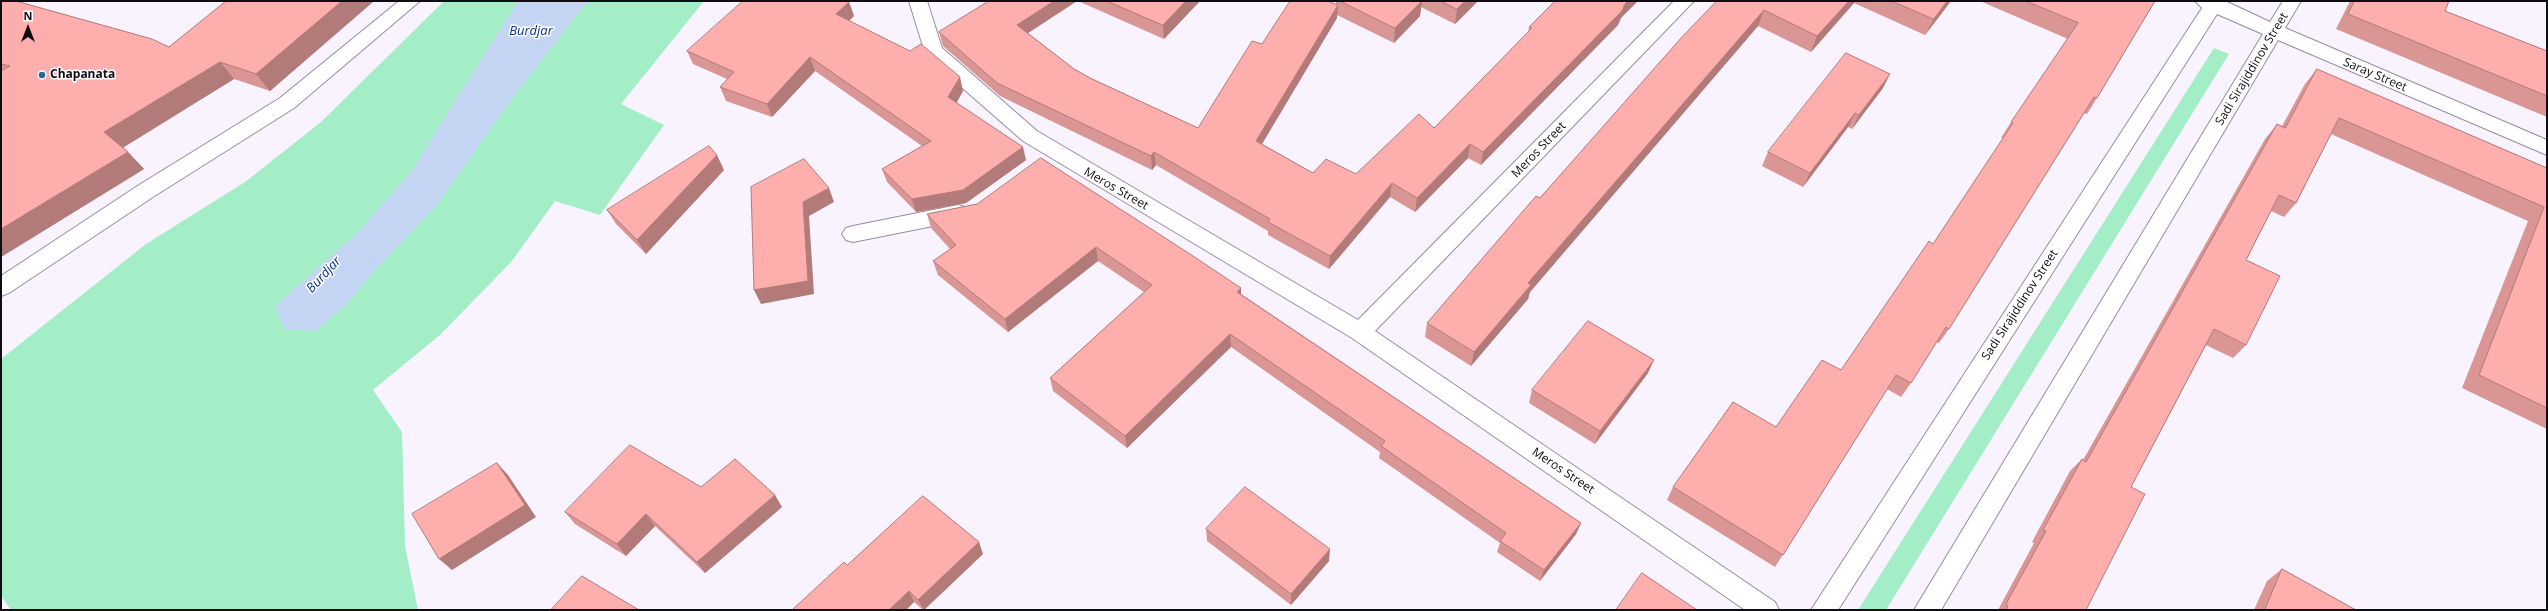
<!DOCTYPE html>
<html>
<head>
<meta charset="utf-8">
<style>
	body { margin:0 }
	#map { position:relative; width:2548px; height:611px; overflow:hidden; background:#f8f3fe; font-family:"Open Sans",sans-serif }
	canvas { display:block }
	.frame { position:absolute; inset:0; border:2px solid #0f0c12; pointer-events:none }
	.north { position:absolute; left:8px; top:8px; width:40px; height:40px; -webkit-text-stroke:3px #fff; paint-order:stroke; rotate:0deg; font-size:11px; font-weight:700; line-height:16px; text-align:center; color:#0f0c12 }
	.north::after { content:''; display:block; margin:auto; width:14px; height:18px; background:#0f0c12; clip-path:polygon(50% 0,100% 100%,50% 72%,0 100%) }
</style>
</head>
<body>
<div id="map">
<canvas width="2548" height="611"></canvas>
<div class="frame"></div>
<div class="north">N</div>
</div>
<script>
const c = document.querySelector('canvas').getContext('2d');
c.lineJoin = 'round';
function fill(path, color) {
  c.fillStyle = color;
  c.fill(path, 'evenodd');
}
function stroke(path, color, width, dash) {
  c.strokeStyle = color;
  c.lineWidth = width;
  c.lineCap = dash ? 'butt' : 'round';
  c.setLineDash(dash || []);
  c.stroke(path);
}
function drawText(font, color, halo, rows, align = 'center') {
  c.font = font + ' "Open Sans",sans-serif';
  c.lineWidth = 3;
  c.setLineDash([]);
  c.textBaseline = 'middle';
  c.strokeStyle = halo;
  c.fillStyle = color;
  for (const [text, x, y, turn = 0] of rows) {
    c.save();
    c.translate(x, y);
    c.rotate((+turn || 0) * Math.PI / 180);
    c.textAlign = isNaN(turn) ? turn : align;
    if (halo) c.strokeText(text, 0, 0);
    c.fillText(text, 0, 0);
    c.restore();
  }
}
fill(new Path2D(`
	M 444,1 L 704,1 L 621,104 L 664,125 L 600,215 L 555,201 L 512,261 L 440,335 L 373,390 L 402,432 L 405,546 L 418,610 L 11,610 L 1,596 L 1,359 L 146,244 L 245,182 L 321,122 Z
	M 2214,48 L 2229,54 L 1886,610 L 1858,610 Z`), '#a4eec7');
fill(new Path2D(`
	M 518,1 L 588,1 L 517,92 L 436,206 L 374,271 L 345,306 L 315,331 L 284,329 L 275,306 L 356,234 L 409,175 Z`), '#c4d5f4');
const minor = new Path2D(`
	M 399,1 L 420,1 L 294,108 L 153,197 L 9,293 L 1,296 L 1,276 L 139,185 L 280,98 Z
	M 909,1 L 927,1 L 942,48 L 1037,131 L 1358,320 L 1674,1 L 1694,1 L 1375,331 L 1775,602 L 1779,610 L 1745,610 L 1352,338 L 1023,141 L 926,56 Z
	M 2195,1 L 2225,1 L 2270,22 L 2283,1 L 2301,1 L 2285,28 L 2547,140 L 2547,155 L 2278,40 L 1941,610 L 1914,610 L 2263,34 L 2217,14 L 1838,610 L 1811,610 L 2202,8 Z
	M 958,205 L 965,207 L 968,213 L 965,219 L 958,221 L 853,242 L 846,240 L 842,234 L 846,228 L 853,226 Z`);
stroke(minor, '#968d9e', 2);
fill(minor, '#fff');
fill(new Path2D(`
	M 1,1 L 23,1 L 21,2 L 169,47 L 226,1 L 374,1 L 270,91 L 234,79 L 123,147 L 144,169 L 1,257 Z
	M 989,1 L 1077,1 L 1028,33 L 1074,69 L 1090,78 L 1198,128 L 1262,44 L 1336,4 L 1336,1 L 1478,1 L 1455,24 L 1421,7 L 1420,16 L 1394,43 L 1337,15 L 1337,18 L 1262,144 L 1313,173 L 1356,174 L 1434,128 L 1528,33 L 1529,27 L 1621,18 L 1618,25 L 1481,165 L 1468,158 L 1415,212 L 1390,197 L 1329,269 L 1268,235 L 1268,231 L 1156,165 L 1152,170 L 1000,96 L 943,46 L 939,32 Z
	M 1078,1 L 1200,1 L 1164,39 Z
	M 1717,1 L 1951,1 L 1925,35 L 1854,3 L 1811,52 L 1758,26 L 1530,292 L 1528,299 L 1471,366 L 1425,337 L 1427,323 Z
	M 1980,1 L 2155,1 L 2097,98 L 2087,114 L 2084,113 L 1949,329 L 1939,343 L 1937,342 L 1911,383 L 1901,397 L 1887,389 L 1775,567 L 1667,500 L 1673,487 L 1776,427 L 1841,370 L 1933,244 L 2003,138 L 2001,138 L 2011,122 L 2068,39 Z
	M 2350,1 L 2449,1 L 2445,11 L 2547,51 L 2547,117 L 2336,29 Z
	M 849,2 L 854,16 L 849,21 L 963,91 L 956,103 L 1026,160 L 966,203 L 916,212 L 887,182 L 882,169 L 922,146 L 815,71 L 772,117 L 726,101 L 720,87 L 727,79 L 693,64 L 687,51 Z
	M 2317,69 L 2547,168 L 2547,429 L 2462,388 L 2528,221 L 2331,134 L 2296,203 L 2284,217 L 2271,211 L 2246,260 L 2246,345 L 2233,358 L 2206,345 L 2131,487 L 2086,610 L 1998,610 L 2034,543 L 2032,542 L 2070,471 L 2082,459 L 2083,460 L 2265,139 L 2277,124 L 2282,126 L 2305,84 Z
	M 1883,88 L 1852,129 L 1848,127 L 1803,187 L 1762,166 L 1768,152 Z
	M 724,170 L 646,254 L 616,224 L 607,210 Z
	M 977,204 L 1241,294 L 1581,523 L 1576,534 L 1540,581 L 1497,552 L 1500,543 L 1379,458 L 1380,452 L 1231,347 L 1127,448 L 1053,391 L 1050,378 L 1144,292 L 1098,261 L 1008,332 L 938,275 L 933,261 L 950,249 L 931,228 L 927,214 Z
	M 1648,373 L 1595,444 L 1529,403 L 1532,390 Z
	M 701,487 L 782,507 L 705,573 L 655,526 L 626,556 L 575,524 L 565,512 Z
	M 1206,529 L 1329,561 L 1291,605 L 1207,541 Z
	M 983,554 L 924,610 L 923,610 L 914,602 L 906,610 L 792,610 L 847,565 Z
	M 2282,569 L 2356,610 L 2254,610 L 2267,581 Z`), '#da9695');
fill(new Path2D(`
	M 342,1 L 374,1 L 270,91 L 256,74 Z
	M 1054,1 L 1077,1 L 1019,39 L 1017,25 Z
	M 1186,1 L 1200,1 L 1164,39 L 1163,25 Z
	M 1422,1 L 1420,16 L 1394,43 L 1395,28 Z
	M 1465,1 L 1478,1 L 1455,24 L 1457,9 Z
	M 1628,1 L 1638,1 L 1621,18 L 1618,25 L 1481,165 L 1483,152 Z
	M 1849,1 L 1855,1 L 1854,3 L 1811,52 L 1817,36 Z
	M 1947,1 L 1951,1 L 1925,35 L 1934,19 Z
	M 849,2 L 854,16 L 841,28 L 836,14 Z
	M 1338,5 L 1337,18 L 1256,154 L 1256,141 Z
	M 1764,10 L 1758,26 L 1530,292 L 1528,299 L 1471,366 L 1474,352 L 1528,283 Z
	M 810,57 L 815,71 L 772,117 L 767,104 Z
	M 220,62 L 234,79 L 121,149 L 104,132 Z
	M 1890,74 L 1883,88 L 1852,129 L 1859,115 Z
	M 960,77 L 963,91 L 952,111 L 948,97 Z
	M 1855,113 L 1848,127 L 1803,187 L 1810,173 Z
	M 1470,144 L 1468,158 L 1415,212 L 1417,198 Z
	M 1023,147 L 1026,160 L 966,203 L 916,212 L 912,199 Z
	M 128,152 L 144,169 L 1,257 L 1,229 Z
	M 1154,152 L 1156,165 L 1152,170 L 1151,156 Z
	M 717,155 L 724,170 L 646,254 L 637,240 Z
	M 1392,183 L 1390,197 L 1329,269 L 1330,256 Z
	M 829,188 L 834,202 L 809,216 L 814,294 L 761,304 L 754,290 L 803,202 Z
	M 1096,247 L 1098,261 L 1008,332 L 1005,319 Z
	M 1241,288 L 1241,302 L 1237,292 Z
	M 1230,334 L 1231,347 L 1127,448 L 1125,436 Z
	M 1654,360 L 1648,373 L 1595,444 L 1600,431 Z
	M 497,463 L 508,475 L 536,517 L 452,570 L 439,559 Z
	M 775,495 L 782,507 L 705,573 L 697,562 Z
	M 646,514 L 655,526 L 626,556 L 617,544 Z
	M 1581,523 L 1576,534 L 1540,581 L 1544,570 Z
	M 979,542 L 983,554 L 924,610 L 918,600 Z
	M 1330,549 L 1329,561 L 1291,605 L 1291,594 Z
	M 909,591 L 914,602 L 906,610 L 889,610 Z`), '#b27a79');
const building = new Path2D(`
	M 1,1 L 16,1 L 152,39 L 169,47 L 226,1 L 342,1 L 256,74 L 220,62 L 104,132 L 128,152 L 1,229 L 1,71 L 10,66 L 1,64 Z
	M 743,1 L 846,1 L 849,2 L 836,14 L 910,51 L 921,44 L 960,77 L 948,97 L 1023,147 L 963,190 L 912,199 L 882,169 L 931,141 L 810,57 L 767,104 L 720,87 L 734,72 L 687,51 Z
	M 989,1 L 1054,1 L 1017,25 L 1074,69 L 1090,78 L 1198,128 L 1252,41 L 1262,44 L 1290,1 L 1327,1 L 1338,5 L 1256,141 L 1313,173 L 1326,159 L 1356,174 L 1419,114 L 1434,128 L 1532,28 L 1529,27 L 1555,1 L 1628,1 L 1625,4 L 1622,11 L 1483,152 L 1470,144 L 1417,198 L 1392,183 L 1330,256 L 1268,222 L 1270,219 L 1154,152 L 1151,156 L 997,83 L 939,32 Z
	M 1107,1 L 1186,1 L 1163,25 Z
	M 1340,1 L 1422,1 L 1395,28 Z
	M 1441,1 L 1465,1 L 1457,9 Z
	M 1717,1 L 1849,1 L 1817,36 L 1764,10 L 1528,283 L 1531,285 L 1474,352 L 1427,323 L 1536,196 L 1540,198 L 1682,37 Z
	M 1892,1 L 1947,1 L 1934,19 Z
	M 2026,1 L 2155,1 L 2097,98 L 2094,97 L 1949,329 L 1946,327 L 1911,383 L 1896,375 L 1783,555 L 1673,487 L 1733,402 L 1776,427 L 1822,360 L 1841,370 L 1929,241 L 1933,244 L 2013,123 L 2011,122 L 2078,23 Z
	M 2355,1 L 2449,1 L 2445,11 L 2547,51 L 2547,96 L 2348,14 Z
	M 1846,53 L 1890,74 L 1859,115 L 1855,113 L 1810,173 L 1768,152 Z
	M 2317,69 L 2547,168 L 2547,408 L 2479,375 L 2544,207 L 2339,118 L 2296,203 L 2279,195 L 2246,260 L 2280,276 L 2246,345 L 2214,329 L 2131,487 L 2145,494 L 2086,610 L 2006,610 L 2008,606 L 2006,604 L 2046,531 L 2043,530 L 2082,459 L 2086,462 L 2277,124 L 2285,128 Z
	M 709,146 L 717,155 L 637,240 L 607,210 Z
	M 1041,158 L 1190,254 L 1241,288 L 1237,292 L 1581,523 L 1544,570 L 1500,541 L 1506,533 L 1381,446 L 1385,441 L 1230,334 L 1125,436 L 1050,378 L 1152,285 L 1096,247 L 1005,319 L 933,261 L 956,245 L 927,214 L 977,204 Z
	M 804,159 L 829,188 L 803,202 L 808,281 L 754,290 L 751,187 Z
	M 1588,321 L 1654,360 L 1600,431 L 1532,390 Z
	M 630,445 L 701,487 L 735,459 L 775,495 L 697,562 L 646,514 L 617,544 L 565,512 Z
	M 497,463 L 525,505 L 439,559 L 412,514 Z
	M 1245,487 L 1330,549 L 1291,594 L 1206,529 Z
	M 923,496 L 979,542 L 918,600 L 909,591 L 889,610 L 792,610 L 844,562 L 847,565 Z
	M 2282,569 L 2356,610 L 2265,610 Z
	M 1642,573 L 1697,610 L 1616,610 Z
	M 582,576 L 639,610 L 551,610 Z`);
fill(building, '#feafad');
stroke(building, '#b27a79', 1);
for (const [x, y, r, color] of [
	[42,75,4,"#26689d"]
]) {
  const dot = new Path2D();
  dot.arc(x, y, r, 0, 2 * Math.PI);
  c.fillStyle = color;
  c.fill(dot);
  stroke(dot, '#fff', 1.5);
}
drawText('12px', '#0f0c12', '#fff', [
	["Sadi Sirajiddinov Street",2252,69,-59],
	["Saray Street",2375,75,23],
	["Meros Street",1539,150,-46],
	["Meros Street",1116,189,30],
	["Sadi Sirajiddinov Street",2020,305,-57],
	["Meros Street",1563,471,34]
]);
drawText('bold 12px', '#0f0c12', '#fff', [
	["Chapanata",50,75]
], 'left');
drawText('italic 13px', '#073386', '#fff', [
	["Burdjar",531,31],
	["Burdjar",324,275,-47]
]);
</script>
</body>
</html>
